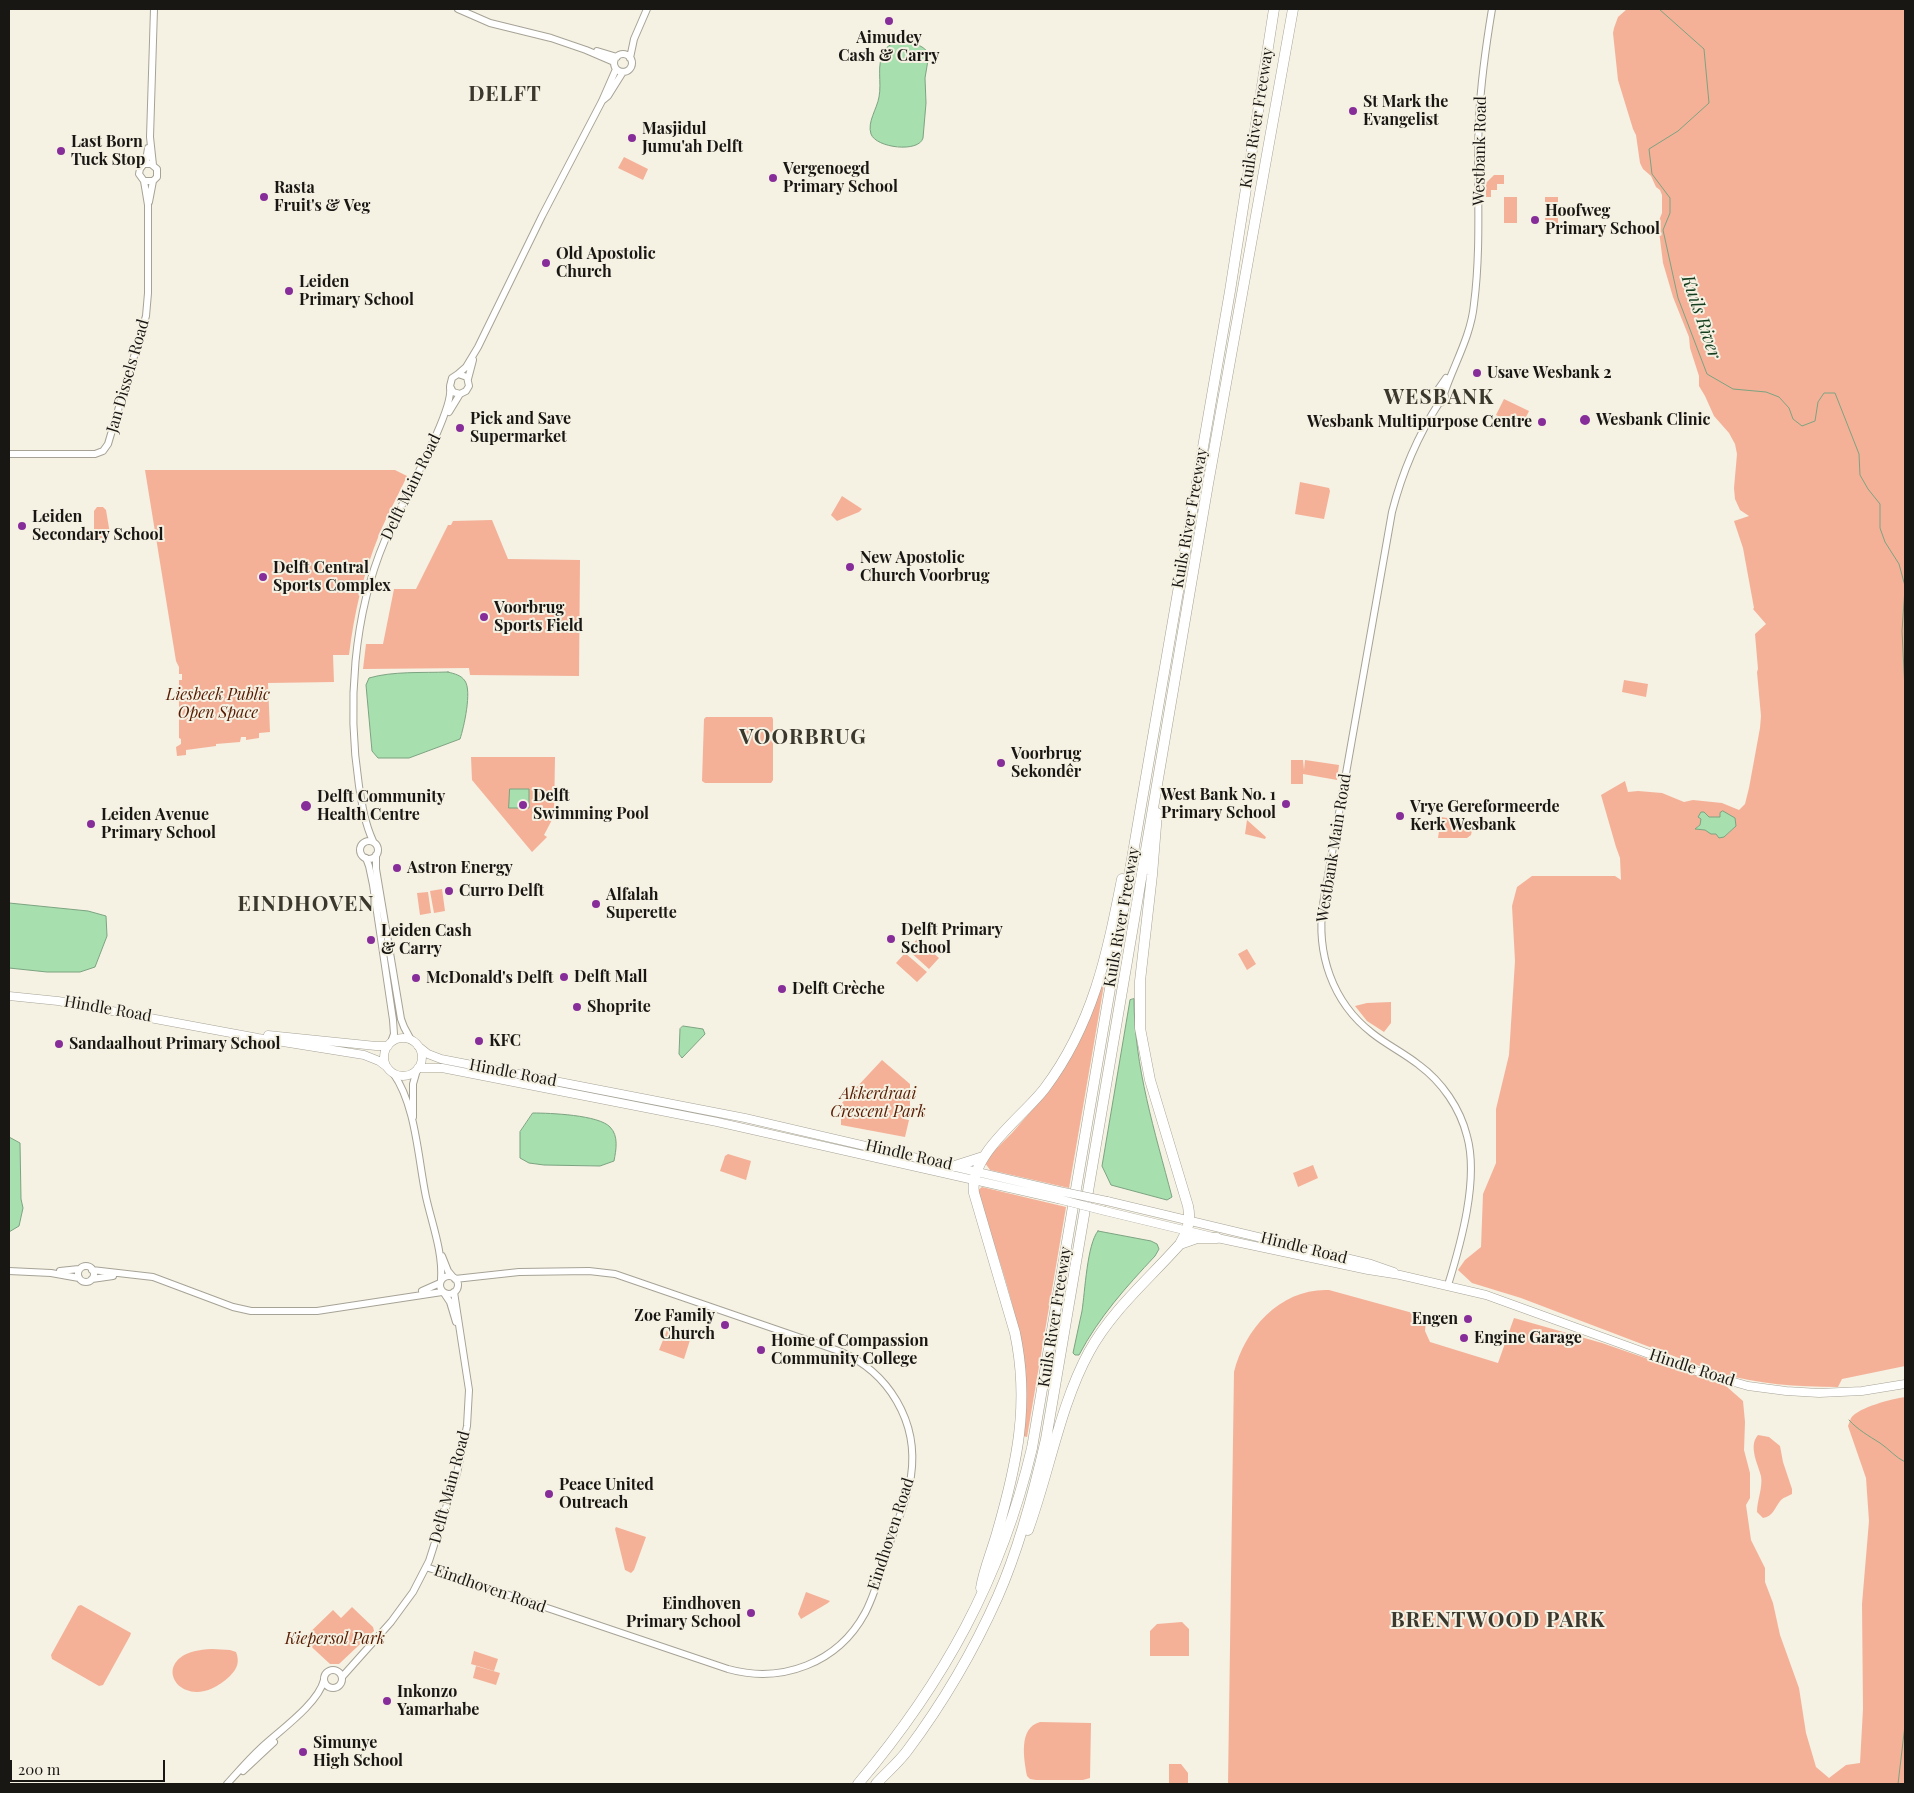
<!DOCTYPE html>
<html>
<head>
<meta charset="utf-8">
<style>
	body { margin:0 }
	#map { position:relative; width:1914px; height:1793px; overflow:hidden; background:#f5f1e3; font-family:"Playfair Display",serif }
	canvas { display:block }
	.frame { position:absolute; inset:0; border:10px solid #191713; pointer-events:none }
	.scale { position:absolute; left:10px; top:1760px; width:155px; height:22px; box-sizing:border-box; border:2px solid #191713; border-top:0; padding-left:6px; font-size:15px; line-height:18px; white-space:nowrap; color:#191713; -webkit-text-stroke:4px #f5f1e3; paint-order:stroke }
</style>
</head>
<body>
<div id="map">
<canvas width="1914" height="1793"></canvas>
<div class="frame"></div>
<div class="scale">200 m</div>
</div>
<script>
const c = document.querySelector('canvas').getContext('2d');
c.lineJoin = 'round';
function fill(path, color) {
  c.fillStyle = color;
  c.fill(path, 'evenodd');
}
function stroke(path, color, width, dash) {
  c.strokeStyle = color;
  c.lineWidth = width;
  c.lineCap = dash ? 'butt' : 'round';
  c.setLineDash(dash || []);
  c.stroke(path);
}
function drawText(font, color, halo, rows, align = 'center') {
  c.font = font + ' "Playfair Display",serif';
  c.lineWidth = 4;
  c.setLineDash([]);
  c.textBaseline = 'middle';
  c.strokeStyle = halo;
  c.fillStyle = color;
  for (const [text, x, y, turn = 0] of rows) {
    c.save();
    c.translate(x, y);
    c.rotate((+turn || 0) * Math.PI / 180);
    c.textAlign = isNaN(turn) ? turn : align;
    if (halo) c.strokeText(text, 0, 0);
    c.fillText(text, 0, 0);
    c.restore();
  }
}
fill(new Path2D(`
	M 1627,9 L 1905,9 L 1905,1366 L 1842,1379 L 1838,1387 C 1797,1387 1758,1384 1718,1373 L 1521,1298 L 1472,1283 L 1458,1270 L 1465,1260 L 1481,1247 L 1483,1194 L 1496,1163 L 1496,1109 L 1509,1055 L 1515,961 L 1512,906 L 1517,887 L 1532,876 L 1615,876 L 1621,880 L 1620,858 L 1616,847 L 1601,795 L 1625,781 L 1628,792 L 1638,791 L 1662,793 L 1684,802 L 1693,800 L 1722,803 L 1739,810 L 1745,804 L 1749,788 L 1760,728 L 1761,716 L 1757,672 L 1758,669 L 1755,634 L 1766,624 L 1753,609 L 1754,608 L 1743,548 L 1734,521 L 1749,516 L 1740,510 L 1735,499 L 1734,488 L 1737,454 L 1735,444 L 1729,433 L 1714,416 L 1705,396 L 1699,386 L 1699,376 L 1690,348 L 1689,337 L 1673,297 L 1663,263 L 1658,223 L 1662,213 L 1662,195 L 1660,190 L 1656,187 L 1651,176 L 1643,169 L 1640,163 L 1636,135 L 1633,129 L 1618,80 L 1613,33 L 1614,28 L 1618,17 ZM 1704,812 L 1708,817 L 1720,817 L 1736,826 L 1724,837 L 1705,830 L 1696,829 L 1700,825 Z
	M 624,157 L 648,169 L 643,180 L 618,168 Z
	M 1494,175 L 1504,175 L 1504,184 L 1497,184 L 1497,190 L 1491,190 L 1491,197 L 1486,197 L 1486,183 Z
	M 1504,197 L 1517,197 L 1517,223 L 1504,223 Z
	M 1545,197 L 1558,197 L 1558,223 L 1545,223 Z
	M 1504,399 L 1529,411 L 1521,427 L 1496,415 Z
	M 145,470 L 395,470 L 407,476 C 398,496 387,515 379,535 C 363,574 354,614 349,655 L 333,655 L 334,682 L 268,683 L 270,732 L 259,733 L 259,738 L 246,740 L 246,737 L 241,737 L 240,742 L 216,744 L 216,746 L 186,750 L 186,755 L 177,756 L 176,747 L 181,744 L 181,739 L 179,738 L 179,680 L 182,680 L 182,674 L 179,674 L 179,667 L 176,661 Z
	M 1300,482 L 1329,488 L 1330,491 L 1324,519 L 1295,514 Z
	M 842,496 L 862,509 L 859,512 L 837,521 L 831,515 Z
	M 97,507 L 103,507 L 106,510 L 110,534 L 107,538 L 96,538 L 94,535 L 94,511 Z
	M 492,520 L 508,559 L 580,560 L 579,676 L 470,675 L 469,668 L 363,669 L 366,644 L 383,644 L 394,589 L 416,589 L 448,525 L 451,525 L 453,521 Z
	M 1624,680 L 1648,684 L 1646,697 L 1622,692 Z
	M 706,717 L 772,717 L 773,719 L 773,780 L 771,783 L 705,783 L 702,781 L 704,719 Z
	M 471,757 L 555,757 L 554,816 L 544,835 L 547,837 L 532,852 L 472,780 Z
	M 1291,760 L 1303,760 L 1304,770 L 1305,760 L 1339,765 L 1337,780 L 1303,774 L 1303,784 L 1291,784 Z
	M 1441,817 L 1460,820 L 1459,824 L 1473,826 L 1471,835 L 1467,838 L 1438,838 Z
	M 1247,820 L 1266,837 L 1265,839 L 1245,834 Z
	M 442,889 L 445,911 L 434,913 L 430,891 Z
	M 428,892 L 431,913 L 420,915 L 417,893 Z
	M 917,939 L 939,958 L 929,969 L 908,950 Z
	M 1247,949 L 1256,964 L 1247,970 L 1238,954 Z
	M 905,953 L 927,972 L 917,982 L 896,963 Z
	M 1103,978 L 1105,979 L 1069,1188 L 990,1170 L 985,1163 L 988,1157 L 1012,1133 L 1045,1095 Z
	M 1391,1002 L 1391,1023 L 1384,1032 L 1367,1021 L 1355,1006 L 1367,1003 Z
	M 882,1060 L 910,1084 L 910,1114 L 904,1114 L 904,1119 L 909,1120 L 905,1137 L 841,1125 L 841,1104 Z
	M 728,1154 L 751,1161 L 746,1180 L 720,1171 L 725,1156 Z
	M 1313,1165 L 1318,1178 L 1298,1187 L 1293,1173 Z
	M 982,1187 L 1066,1207 L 1027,1437 L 1023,1436 C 1035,1350 1002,1271 977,1191 Z
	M 1329,1290 L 1420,1315 L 1426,1320 L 1425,1331 L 1430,1342 L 1498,1363 L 1514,1318 L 1602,1343 L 1726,1386 L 1743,1401 L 1745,1422 L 1744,1450 L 1750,1473 L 1750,1498 L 1746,1505 L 1751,1540 L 1765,1568 L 1765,1582 L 1773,1603 L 1780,1635 L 1799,1688 L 1806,1733 L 1816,1767 L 1829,1778 L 1846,1765 L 1860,1763 L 1863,1709 L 1862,1604 L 1869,1521 L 1866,1478 L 1848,1426 C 1849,1423 1850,1421 1851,1418 C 1859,1407 1892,1399 1905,1397 L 1905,1784 L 1228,1784 L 1234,1372 C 1245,1328 1281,1288 1329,1290 Z
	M 667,1330 L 689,1337 L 690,1340 L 684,1359 L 659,1350 Z
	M 1758,1435 L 1769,1437 L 1780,1446 L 1783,1462 L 1792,1489 L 1792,1494 C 1789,1496 1784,1497 1781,1500 C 1774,1508 1774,1516 1763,1518 L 1757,1512 C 1757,1500 1763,1488 1761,1476 C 1758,1464 1748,1446 1758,1435 Z
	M 616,1527 L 646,1537 L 634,1570 L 631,1573 L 625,1570 L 615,1529 Z
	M 806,1592 L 830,1601 L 828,1603 L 801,1619 L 798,1614 Z
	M 81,1605 L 131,1633 L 130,1636 L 103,1685 L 99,1686 L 52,1659 L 51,1655 L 78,1606 Z
	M 352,1607 L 373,1627 L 374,1631 L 339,1664 L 330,1664 L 303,1639 L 333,1610 L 341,1618 Z
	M 1182,1622 L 1189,1629 L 1189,1656 L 1150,1656 L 1150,1631 L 1157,1624 Z
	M 212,1649 L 230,1650 L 236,1652 C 240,1662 237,1669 230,1676 C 181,1723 139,1651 212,1649 Z
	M 474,1651 L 498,1659 L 494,1671 L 471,1664 Z
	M 476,1666 L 500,1673 L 496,1685 L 473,1678 Z
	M 1040,1722 L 1091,1723 L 1090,1778 L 1083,1780 L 1036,1780 L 1030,1779 L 1027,1776 C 1024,1759 1018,1728 1040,1722 Z
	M 1169,1764 L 1181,1764 L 1188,1773 L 1188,1784 L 1169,1784 Z`), '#f4b198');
const water = new Path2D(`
	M 899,42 C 911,43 922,43 929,54 L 925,78 L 926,103 L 923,138 C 919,153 876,148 871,134 C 867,122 877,109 879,97 C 882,82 876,65 884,52 C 887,45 892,44 899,42 Z
	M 448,672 C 455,674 461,675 465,681 C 472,691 464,727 460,739 L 409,758 L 378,758 L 372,751 L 366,685 L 369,678 C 393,671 422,673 448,672 Z
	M 510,789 L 529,789 L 529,808 L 509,808 Z
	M 1723,811 L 1735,818 L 1736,826 L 1724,837 L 1719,838 L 1716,834 L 1711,834 L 1705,830 L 1695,829 L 1700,825 L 1701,819 L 1698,817 L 1701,812 L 1704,812 L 1709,817 L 1720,817 L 1720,813 Z
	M 9,903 L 88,911 L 106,916 L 107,936 L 95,967 L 80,972 L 47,972 L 9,968 Z
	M 1134,999 C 1134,1066 1155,1132 1172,1197 L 1167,1200 L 1111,1185 L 1102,1166 L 1130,1000 Z
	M 683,1026 L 703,1029 L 705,1034 L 682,1058 L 679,1054 L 680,1029 Z
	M 533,1113 C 550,1113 599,1115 610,1127 C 619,1136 616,1150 614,1161 L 600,1166 L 544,1165 L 529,1163 L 520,1158 L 520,1132 Z
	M 9,1137 L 20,1143 L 21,1199 L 23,1208 L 19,1226 L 9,1232 Z
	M 1098,1231 L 1151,1241 L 1157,1244 L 1159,1249 L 1155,1256 C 1126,1287 1099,1317 1079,1355 L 1075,1355 L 1073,1353 C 1076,1339 1079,1325 1082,1311 C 1085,1292 1087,1244 1098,1231 Z`);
fill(water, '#a7dfaf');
stroke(water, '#7ca380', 1);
stroke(new Path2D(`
	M 1659,9 L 1704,49 L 1709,103 L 1678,131 L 1649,149 L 1652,174 L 1670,198 L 1670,213 L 1663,230 L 1678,298 L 1707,374 L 1733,389 L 1766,392 L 1779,397 L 1789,408 L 1793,419 L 1802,426 L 1815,421 L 1818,402 L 1824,393 L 1835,393 L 1859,454 L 1860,475 L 1868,489 L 1880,504 L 1880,528 L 1885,542 L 1899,564 L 1905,586
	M 1905,588 L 1902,631 L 1905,690
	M 1849,1420 C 1858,1430 1869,1436 1880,1443 C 1889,1449 1895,1457 1905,1462
	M 1898,1784 L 1905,1725`), '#7ca380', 1);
const tertiary = new Path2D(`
	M 458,9 L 490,23 L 551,38 L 586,50 L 614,62
	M 597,51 L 617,57
	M614 63a9 9 0 1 1 18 0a9 9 0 1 1-18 0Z
	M 630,58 L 634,39 L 647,9
	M 602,101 L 608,96 L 623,72
	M 144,164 L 151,164 L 157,169 L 157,177 L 153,181 L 144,181 L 139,174 L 140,169 L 146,161 L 148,148
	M 153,165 L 150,137 L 154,9
	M 149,202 L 153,181
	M 458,374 L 466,367 L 478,347 L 542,216 L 602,101 L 616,69
	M 468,379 L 473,360
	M 1437,391 L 1446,378
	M1433 397a6 6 0 1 1 12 0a6 6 0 1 1-12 0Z
	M 1444,394 C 1454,364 1471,336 1474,304 C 1482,242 1476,180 1479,118 C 1481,81 1486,45 1492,9
	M 1439,403 C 1417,437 1402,473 1392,512 L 1323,904 C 1316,953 1332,1002 1372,1033 C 1387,1045 1404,1053 1419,1065 C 1442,1082 1460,1108 1467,1136 C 1479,1179 1461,1243 1448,1285
	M 449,412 L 460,394 L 466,391 L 469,386 L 467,377 L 458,374 L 452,378 L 450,386 L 453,392 L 460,394
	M 9,454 L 95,454 L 103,451 L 108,444 L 146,316 L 148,293 L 148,205 L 144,181
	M360 850a9 9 0 1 1 18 0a9 9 0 1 1-18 0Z
	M 373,841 C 365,824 362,805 359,786 C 347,707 353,615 385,540 C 397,511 454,412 450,388
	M 376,855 L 376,869 L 401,1019 L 404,1027 L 411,1040
	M 366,858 L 369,866 L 373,885 L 393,1020 L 394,1034 L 391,1042
	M 393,1073 C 416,1105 418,1159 426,1197 C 432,1224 443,1252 441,1280
	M 413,1117 L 413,1084 L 417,1070
	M 442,1256 L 448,1271 L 453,1277
	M78 1274a8 8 0 1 1 16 0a8 8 0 1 1-16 0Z
	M 92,1270 L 153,1277 L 233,1307 L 251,1311 L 317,1311 L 442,1292
	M 9,1271 L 51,1273 L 79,1278
	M 60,1271 L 79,1269
	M440 1285a9 9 0 1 1 18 0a9 9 0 1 1-18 0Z
	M 92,1279 L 113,1276
	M 422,1291 L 440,1283
	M 444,1293 L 450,1302 L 456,1322
	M 426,1567 L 728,1669 C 782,1684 838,1663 865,1613 C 876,1592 882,1568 889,1545 C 897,1523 907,1500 911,1476 C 919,1422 889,1372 839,1351 L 615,1274 L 589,1271 L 519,1272 L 455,1279
	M324 1679a9 9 0 1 1 18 0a9 9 0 1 1-18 0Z
	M 342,1677 L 391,1622 L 413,1592 L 429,1561 L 457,1473 L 467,1426 L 469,1390 L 454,1292
	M 243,1771 L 274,1742
	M 227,1784 C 238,1772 249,1759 261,1748 C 279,1731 318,1704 324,1680`);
const secondary = new Path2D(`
	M 9,996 L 58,1001 L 258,1038 L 364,1055 L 379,1061 L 387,1067
	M 268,1035 L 376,1046 L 388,1046
	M384 1057a19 19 0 1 1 38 0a19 19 0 1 1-38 0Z
	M 418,1046 L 428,1054 L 441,1059 L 745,1118 L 1059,1191
	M 418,1068 L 442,1068 L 717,1122 L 1058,1199
	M 1107,1201 L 1371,1264 L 1394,1272
	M 1105,1211 L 1217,1238 L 1368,1270 L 1400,1275 L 1486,1295 L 1699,1372 L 1748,1386 L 1786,1391 L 1819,1393 L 1862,1391 L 1905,1384`);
const motorway = new Path2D(`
	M 955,1166 L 983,1157
	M 1180,1244 L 1197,1238 L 1217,1238
	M 1028,1530 C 1049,1473 1060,1405 1089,1352 C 1112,1310 1148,1280 1180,1244 C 1187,1233 1191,1219 1188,1206 L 1150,1080 L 1140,1028 L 1140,981 L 1152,875 L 1157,813
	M 981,1588 C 984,1569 992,1551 997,1533 C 1017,1464 1030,1404 1015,1333 L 974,1193 C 968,1155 1024,1116 1045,1088 C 1093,1024 1107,955 1122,879
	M 858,1784 C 944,1682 1001,1579 1032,1448 L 1142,800 L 1230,291 L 1274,9
	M 876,1784 C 886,1773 898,1763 907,1751 C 943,1703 974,1650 998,1596 C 1020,1546 1034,1492 1046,1439 L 1208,484 L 1293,9`);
stroke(tertiary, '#a6a396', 8);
stroke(secondary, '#a6a396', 9);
stroke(motorway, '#a6a396', 11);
stroke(tertiary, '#fff', 6);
stroke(secondary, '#fff', 8);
stroke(motorway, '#fff', 10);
const secondaryBridge = new Path2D(`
	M 1059,1191 L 1107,1201
	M 1058,1199 L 1105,1211`);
stroke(secondaryBridge, '#a6a396', 9, []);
stroke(secondaryBridge, '#fff', 8);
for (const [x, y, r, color] of [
	[889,21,5,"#872d99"],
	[1353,111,5,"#872d99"],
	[632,138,5,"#872d99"],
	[61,151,5,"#872d99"],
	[773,178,5,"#872d99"],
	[264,197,5,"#872d99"],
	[1535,220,5,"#872d99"],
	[546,263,5,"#872d99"],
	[289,291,5,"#872d99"],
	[1477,373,5,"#872d99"],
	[1585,420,6,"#872d99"],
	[1542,422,5,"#872d99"],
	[460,428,5,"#872d99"],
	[22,526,5,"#872d99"],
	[850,567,5,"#872d99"],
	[263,577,5,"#872d99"],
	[484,617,5,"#872d99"],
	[1001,763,5,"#872d99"],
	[1286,804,5,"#872d99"],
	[523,805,5,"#872d99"],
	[306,806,6,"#872d99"],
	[1400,816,5,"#872d99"],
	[91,824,5,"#872d99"],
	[397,868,5,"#872d99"],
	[449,891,5,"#872d99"],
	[596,904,5,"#872d99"],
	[891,939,5,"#872d99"],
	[371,940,5,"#872d99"],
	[564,977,5,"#872d99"],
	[416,978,5,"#872d99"],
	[782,989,5,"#872d99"],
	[577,1007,5,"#872d99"],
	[479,1041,5,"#872d99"],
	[59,1044,5,"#872d99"],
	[1468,1319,5,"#872d99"],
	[725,1325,5,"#872d99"],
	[1464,1338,5,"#872d99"],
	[761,1350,5,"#872d99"],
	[549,1494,5,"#872d99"],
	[751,1613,5,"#872d99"],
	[387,1701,5,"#872d99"],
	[303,1752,5,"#872d99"]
]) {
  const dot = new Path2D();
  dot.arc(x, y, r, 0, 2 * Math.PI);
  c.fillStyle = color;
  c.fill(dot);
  stroke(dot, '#f5f1e3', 2);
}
drawText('bold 16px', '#191713', '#f5f1e3', [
	["Aimudey",889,38,"center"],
	["Cash & Carry",889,56,"center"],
	["St Mark the",1363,102],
	["Evangelist",1363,120],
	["Masjidul",642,129],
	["Jumu'ah Delft",642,147],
	["Last Born",71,142],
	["Tuck Stop",71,160],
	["Vergenoegd",783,169],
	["Primary School",783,187],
	["Rasta",274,188],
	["Fruit's & Veg",274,206],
	["Hoofweg",1545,211],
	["Primary School",1545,229],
	["Old Apostolic",556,254],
	["Church",556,272],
	["Leiden",299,282],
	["Primary School",299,300],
	["Usave Wesbank 2",1487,373],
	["Pick and Save",470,419],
	["Supermarket",470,437],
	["Wesbank Clinic",1596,420],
	["Wesbank Multipurpose Centre",1532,422,"right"],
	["Leiden",32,517],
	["Secondary School",32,535],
	["New Apostolic",860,558],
	["Church Voorbrug",860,576],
	["Delft Central",273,568],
	["Sports Complex",273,586],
	["Voorbrug",494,608],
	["Sports Field",494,626],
	["Voorbrug",1011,754],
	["Sekondêr",1011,772],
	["West Bank No. 1",1276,795,"right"],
	["Primary School",1276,813,"right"],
	["Delft",533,796],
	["Swimming Pool",533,814],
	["Delft Community",317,797],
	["Health Centre",317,815],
	["Vrye Gereformeerde",1410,807],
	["Kerk Wesbank",1410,825],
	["Leiden Avenue",101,815],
	["Primary School",101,833],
	["Astron Energy",407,868],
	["Curro Delft",459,891],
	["Alfalah",606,895],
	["Superette",606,913],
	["Delft Primary",901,930],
	["School",901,948],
	["Leiden Cash",381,931],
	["& Carry",381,949],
	["Delft Mall",574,977],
	["McDonald's Delft",426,978],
	["Delft Crèche",792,989],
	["Shoprite",587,1007],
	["KFC",489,1041],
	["Sandaalhout Primary School",69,1044],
	["Zoe Family",715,1316,"right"],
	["Church",715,1334,"right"],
	["Engen",1458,1319,"right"],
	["Engine Garage",1474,1338],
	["Home of Compassion",771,1341],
	["Community College",771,1359],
	["Peace United",559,1485],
	["Outreach",559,1503],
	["Eindhoven",741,1604,"right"],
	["Primary School",741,1622,"right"],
	["Inkonzo",397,1692],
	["Yamarhabe",397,1710],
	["Simunye",313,1743],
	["High School",313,1761]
], 'left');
drawText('16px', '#191713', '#f5f1e3', [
	["Kuils River Freeway",1257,118,-81],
	["Westbank Road",1480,151,-89],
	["Jan Dissels Road",128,376,-74],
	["Delft Main Road",411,487,-64],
	["Kuils River Freeway",1190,518,-80],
	["Westbank Main Road",1334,848,-81],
	["Kuils River Freeway",1122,917,-80],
	["Hindle Road",108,1009,10],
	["Hindle Road",513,1073,11],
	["Hindle Road",909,1155,13],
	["Hindle Road",1304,1248,14],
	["Kuils River Freeway",1055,1317,-81],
	["Hindle Road",1692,1368,18],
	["Delft Main Road",450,1487,-75],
	["Eindhoven Road",891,1534,-72],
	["Eindhoven Road",490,1589,19]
]);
drawText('italic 16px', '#561b01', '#f5f1e3', [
	["Liesbeek Public",218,695],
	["Open Space",218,713],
	["Akkerdraai",878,1094],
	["Crescent Park",878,1112],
	["Kiepersol Park",335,1639]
]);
drawText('italic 18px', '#143d1d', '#f5f1e3', [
	["Kuils River",1701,317,71]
]);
c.letterSpacing = '1px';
drawText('bold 21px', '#3a372c', '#f5f1e3', [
	["DELFT",505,94],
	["WESBANK",1439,397],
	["VOORBRUG",803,737],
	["EINDHOVEN",306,904],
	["BRENTWOOD PARK",1498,1620]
]);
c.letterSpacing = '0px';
</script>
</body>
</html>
